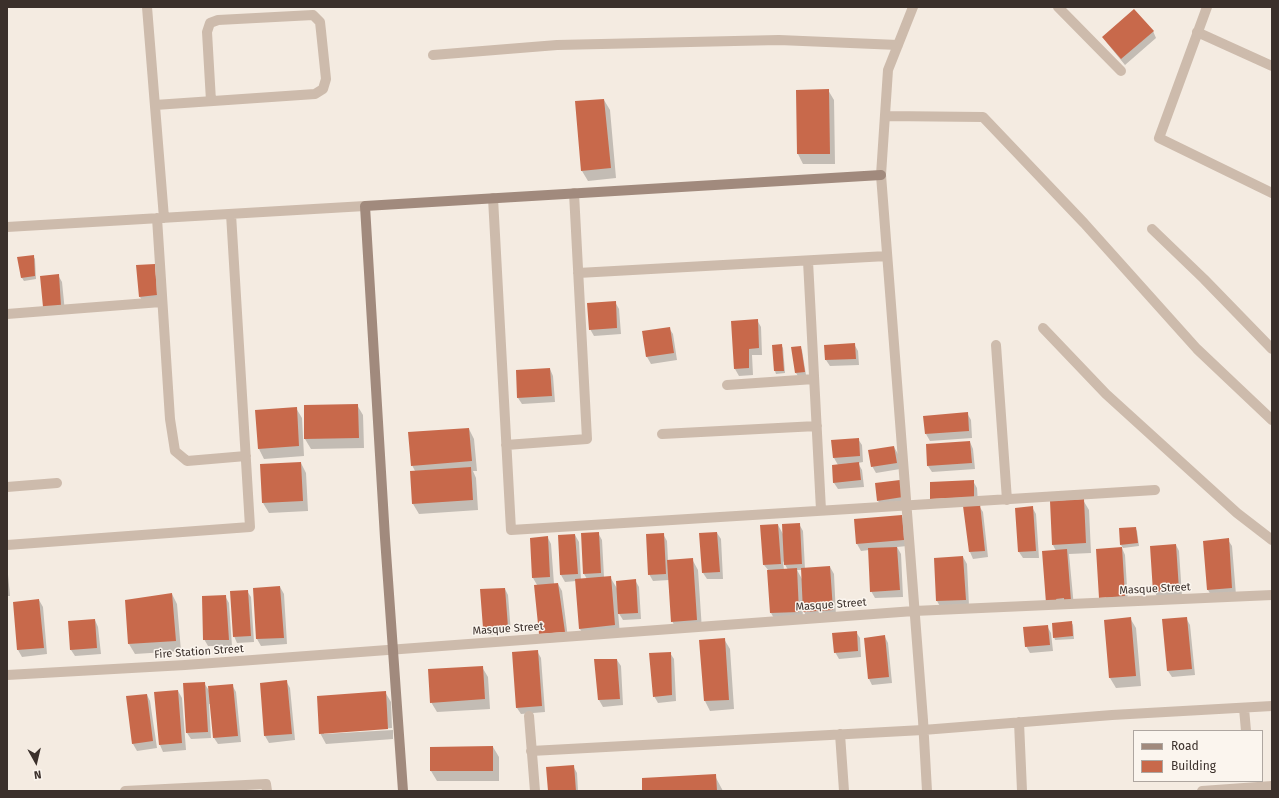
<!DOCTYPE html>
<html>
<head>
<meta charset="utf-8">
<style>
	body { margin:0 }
	#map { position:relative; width:1279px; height:798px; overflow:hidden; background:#f4ebe1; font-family:"Fira Sans",sans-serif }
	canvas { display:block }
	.frame { position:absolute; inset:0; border:8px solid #3b302b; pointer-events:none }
	.legend { position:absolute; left:1133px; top:730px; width:130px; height:52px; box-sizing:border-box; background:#fbf5ee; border:1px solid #aea6a0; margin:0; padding:5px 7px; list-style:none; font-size:12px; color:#3b302b }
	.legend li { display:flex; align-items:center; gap:8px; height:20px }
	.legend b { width:20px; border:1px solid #aea6a0 }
	.north { position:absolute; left:16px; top:742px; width:40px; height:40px; -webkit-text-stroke:3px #fbf5ee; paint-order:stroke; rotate:172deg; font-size:11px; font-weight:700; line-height:16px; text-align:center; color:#3b302b }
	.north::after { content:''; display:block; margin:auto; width:14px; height:18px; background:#3b302b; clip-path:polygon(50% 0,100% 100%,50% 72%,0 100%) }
</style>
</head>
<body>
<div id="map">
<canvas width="1279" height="798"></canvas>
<div class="frame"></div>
<ul class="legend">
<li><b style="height:5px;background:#a18a7d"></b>Road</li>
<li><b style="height:11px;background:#c8694b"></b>Building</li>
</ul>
<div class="north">N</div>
</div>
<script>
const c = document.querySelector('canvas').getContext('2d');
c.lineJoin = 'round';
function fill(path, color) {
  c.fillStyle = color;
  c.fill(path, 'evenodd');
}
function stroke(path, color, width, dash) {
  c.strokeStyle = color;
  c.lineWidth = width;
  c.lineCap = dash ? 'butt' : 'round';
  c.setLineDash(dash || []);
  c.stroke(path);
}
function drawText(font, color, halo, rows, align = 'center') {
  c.font = font + ' "Fira Sans",sans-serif';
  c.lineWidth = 3;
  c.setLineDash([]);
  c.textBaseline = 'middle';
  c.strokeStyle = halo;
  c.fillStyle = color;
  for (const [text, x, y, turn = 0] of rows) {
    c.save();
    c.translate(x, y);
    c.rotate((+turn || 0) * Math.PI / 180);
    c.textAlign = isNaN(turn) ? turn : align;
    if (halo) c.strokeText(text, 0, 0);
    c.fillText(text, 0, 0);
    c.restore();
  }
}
fill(new Path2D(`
	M 1153,31 L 1156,38 L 1125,65 L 1107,43 L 1103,37 Z
	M 828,90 L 834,100 L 835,164 L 803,164 L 798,154 Z
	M 604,100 L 610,110 L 616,178 L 588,181 L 582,171 Z
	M 33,256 L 35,259 L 36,279 L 24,281 L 22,278 L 19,258 Z
	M 158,272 L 160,302 L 144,303 L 140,297 Z
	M 58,275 L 62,282 L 65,312 L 48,313 Z
	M 615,302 L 619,309 L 621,334 L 594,336 L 590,329 Z
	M 757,320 L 761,327 L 762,355 L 752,355 L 753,375 L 739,376 L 735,369 L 732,322 Z
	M 669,328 L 673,334 L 677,360 L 651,364 L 647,357 L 644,332 Z
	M 854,344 L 858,351 L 859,365 L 830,366 L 826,360 Z
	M 781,345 L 783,348 L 785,373 L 776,374 L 775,371 L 773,346 Z
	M 800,347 L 802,350 L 806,375 L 798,376 L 796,373 L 792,348 Z
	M 550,369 L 553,376 L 555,402 L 522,404 L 518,398 Z
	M 357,405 L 363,415 L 364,448 L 311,449 L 305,439 Z
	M 296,408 L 302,418 L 304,456 L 264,459 L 259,449 Z
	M 967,413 L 971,420 L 972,438 L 930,441 L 926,434 Z
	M 469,429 L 474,439 L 477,471 L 473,471 L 476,478 L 478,510 L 419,514 L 413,504 L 415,471 L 412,465 Z
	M 858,439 L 862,445 L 863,462 L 858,463 L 862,470 L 864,487 L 838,489 L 834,483 L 838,465 L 834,458 L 832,441 Z
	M 970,442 L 973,449 L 975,469 L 932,472 L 928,466 Z
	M 894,447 L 898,454 L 900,469 L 876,473 L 872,466 Z
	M 301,463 L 306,473 L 308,511 L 269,513 L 263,503 L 261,465 Z
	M 900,481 L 906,504 L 882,507 L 878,501 Z
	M 973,481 L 977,488 L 978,503 L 935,505 Z
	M 1083,500 L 1089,510 L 1091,553 L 1069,554 L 1074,607 L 1051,609 L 1056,551 L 1053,545 Z
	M 979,506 L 983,512 L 988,557 L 973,559 L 970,552 Z
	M 1032,507 L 1036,514 L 1039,558 L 1023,558 L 1019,552 Z
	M 902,516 L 905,523 L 907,546 L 897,547 L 901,554 L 903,597 L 875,598 L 871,591 L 869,550 L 861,551 L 857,544 L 855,520 Z
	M 799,524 L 803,531 L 805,569 L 830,567 L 834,574 L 836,616 L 808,618 L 804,612 L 804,602 L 802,602 L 803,618 L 775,620 L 771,613 L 769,571 L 764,565 L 778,525 L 783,534 ZM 783,561 L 788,570 L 784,570 ZM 797,570 L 802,570 L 802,579 Z
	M 1135,528 L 1137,531 L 1139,546 L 1123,548 L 1121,545 Z
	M 598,533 L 602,540 L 604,577 L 610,577 L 618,590 L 635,580 L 639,587 L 641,619 L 623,620 L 618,612 L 620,635 L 586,639 L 580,629 L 576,581 L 565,582 L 561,575 L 559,536 L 575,535 L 579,542 L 581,580 L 587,579 L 584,574 Z
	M 717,533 L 721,539 L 723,579 L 707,579 L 703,573 Z
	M 663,534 L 667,541 L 668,561 L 692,559 L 698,570 L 702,630 L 678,632 L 672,621 L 669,580 L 653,581 L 649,574 Z
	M 548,538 L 551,544 L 554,584 L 558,584 L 562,591 L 568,638 L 533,578 Z
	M 1228,540 L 1232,546 L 1236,595 L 1212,597 L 1208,590 L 1204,541 Z
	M 1176,545 L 1179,551 L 1182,596 L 1158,598 L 1154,591 Z
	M 1122,548 L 1125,555 L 1128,603 L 1104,604 Z
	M 963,557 L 967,564 L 969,606 L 941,608 L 937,601 Z
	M 7,564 L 10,596 L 7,596 Z
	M 280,587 L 284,594 L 287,644 L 261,646 L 257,639 L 254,589 Z
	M 505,589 L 508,595 L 511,633 L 488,635 L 484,628 Z
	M 247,591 L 251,597 L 254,642 L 237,643 L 234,636 Z
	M 172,594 L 177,604 L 181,651 L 135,654 L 129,644 Z
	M 225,596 L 229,603 L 232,646 L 208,646 L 204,639 Z
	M 39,600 L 43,607 L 47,654 L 22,657 L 18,650 L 14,603 Z
	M 1130,618 L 1136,628 L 1141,686 L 1116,688 L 1110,678 L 1105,621 Z
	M 1186,618 L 1190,625 L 1195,675 L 1172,677 L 1168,671 Z
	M 95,620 L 98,627 L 101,654 L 75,656 L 71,650 Z
	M 1071,622 L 1073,625 L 1074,639 L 1055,640 L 1054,637 Z
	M 1047,626 L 1051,633 L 1053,651 L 1030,653 L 1026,646 Z
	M 856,632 L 860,638 L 861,657 L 839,659 L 835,652 Z
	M 885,637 L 888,643 L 892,683 L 872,685 L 869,679 Z
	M 724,639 L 730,649 L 734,709 L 710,711 L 705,701 L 700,641 Z
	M 537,651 L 541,658 L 545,712 L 521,714 L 517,708 Z
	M 670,653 L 674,659 L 676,701 L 658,703 L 654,696 Z
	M 595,660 L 617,660 L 621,666 L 623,705 L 603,707 L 599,700 Z
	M 482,667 L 488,677 L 490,709 L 437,712 L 431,702 Z
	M 286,681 L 290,688 L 295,740 L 269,743 L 265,736 L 261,684 Z
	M 204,683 L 210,692 L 232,685 L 236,692 L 241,742 L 218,744 L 214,738 L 211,704 L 209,704 L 211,738 L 191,739 L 187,733 Z
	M 178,691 L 182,698 L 186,750 L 163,752 L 160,745 L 155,693 Z
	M 385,692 L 391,702 L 392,728 L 324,732 L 324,734 L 393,730 L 393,739 L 326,744 L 320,733 Z
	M 147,695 L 150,701 L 157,748 L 137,751 L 133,744 L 127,697 Z
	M 493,747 L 499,757 L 499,781 L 437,781 L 431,771 Z
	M 573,766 L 577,773 L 578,791 L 549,791 Z
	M 715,776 L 723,791 L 643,791 Z`), '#0003');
fill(new Path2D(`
	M 1134,9 L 1154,31 L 1121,59 L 1102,37 Z
	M 829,89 L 830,154 L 797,154 L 796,90 Z
	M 604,99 L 611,168 L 581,171 L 575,101 Z
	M 34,255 L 35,276 L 21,278 L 17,257 Z
	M 155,264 L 157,295 L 139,297 L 136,265 Z
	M 59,274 L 61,306 L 43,307 L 40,276 Z
	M 616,301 L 617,328 L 589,330 L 587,303 Z
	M 758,319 L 759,348 L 749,349 L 749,368 L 734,369 L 731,321 Z
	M 670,327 L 674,353 L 646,357 L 642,331 Z
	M 855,343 L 856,359 L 825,360 L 824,345 Z
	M 782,344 L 784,371 L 774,371 L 772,345 Z
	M 801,346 L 805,372 L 795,373 L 791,347 Z
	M 550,368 L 552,396 L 517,398 L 516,370 Z
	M 358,404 L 359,438 L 304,439 L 304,405 Z
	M 297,407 L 299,446 L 258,449 L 255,410 Z
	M 968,412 L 969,431 L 925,434 L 923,416 Z
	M 469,428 L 472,461 L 411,466 L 408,432 Z
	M 859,438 L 860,456 L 833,458 L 831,440 Z
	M 970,441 L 972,463 L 927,466 L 926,444 Z
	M 894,446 L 897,463 L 871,467 L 868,450 Z
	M 301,462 L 303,501 L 262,503 L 260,464 Z
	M 859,462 L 861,480 L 833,483 L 832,465 Z
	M 471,467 L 473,500 L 412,504 L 410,471 Z
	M 900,480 L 903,497 L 877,501 L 875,483 Z
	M 974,480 L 974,497 L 930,499 L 930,482 Z
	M 1084,499 L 1086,543 L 1052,545 L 1050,501 Z
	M 980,504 L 985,551 L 969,552 L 963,506 Z
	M 1033,506 L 1036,551 L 1018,552 L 1015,508 Z
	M 902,515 L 904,540 L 856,544 L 854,519 Z
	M 800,523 L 802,564 L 784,565 L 782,524 Z
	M 778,524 L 781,564 L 763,565 L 760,525 Z
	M 1136,527 L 1138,543 L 1120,545 L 1119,528 Z
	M 599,532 L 601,573 L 583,574 L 581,533 Z
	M 717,532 L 720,572 L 702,573 L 699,533 Z
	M 664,533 L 666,574 L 648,575 L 646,534 Z
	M 575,534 L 578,574 L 560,575 L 558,535 Z
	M 548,536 L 550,577 L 532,578 L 530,538 Z
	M 1229,538 L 1232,588 L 1207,590 L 1203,541 Z
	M 1176,544 L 1179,590 L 1153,592 L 1150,546 Z
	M 897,547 L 900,590 L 870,592 L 868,548 Z
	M 1122,547 L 1125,596 L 1099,598 L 1096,549 Z
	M 1067,549 L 1071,601 L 1064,601 L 1064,598 L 1056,599 L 1057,602 L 1046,603 L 1042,551 Z
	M 963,556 L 966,600 L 936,601 L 934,558 Z
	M 693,558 L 697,620 L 671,622 L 667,560 Z
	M 830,566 L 833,610 L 803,612 L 801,568 Z
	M 797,568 L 799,612 L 770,613 L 767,570 Z
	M 611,576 L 615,625 L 579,629 L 575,579 Z
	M 636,579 L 638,613 L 618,614 L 616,581 Z
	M 558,583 L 565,632 L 539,634 L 534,585 Z
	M 280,586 L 284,638 L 256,639 L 253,588 Z
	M 505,588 L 508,627 L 483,628 L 480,589 Z
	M 248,590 L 251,636 L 233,637 L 230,591 Z
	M 172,593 L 176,641 L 128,644 L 125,600 Z
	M 226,595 L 229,640 L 203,640 L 202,596 Z
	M 39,599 L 44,648 L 17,650 L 13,602 Z
	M 1131,617 L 1136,676 L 1109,678 L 1104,620 Z
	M 1187,617 L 1192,669 L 1167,671 L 1162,619 Z
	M 95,619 L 97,648 L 70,650 L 68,621 Z
	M 1072,621 L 1073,636 L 1053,638 L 1052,623 Z
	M 1048,625 L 1050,645 L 1025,647 L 1023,627 Z
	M 857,631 L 858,651 L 834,653 L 832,633 Z
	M 885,635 L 889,677 L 868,679 L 864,638 Z
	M 725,638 L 729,700 L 704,701 L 699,640 Z
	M 538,650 L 542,706 L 516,708 L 512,652 Z
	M 671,652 L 672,695 L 653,697 L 649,653 Z
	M 594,659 L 617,659 L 620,699 L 598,700 Z
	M 483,666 L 485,699 L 430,703 L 428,669 Z
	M 287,680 L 292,734 L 264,736 L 260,683 Z
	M 205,682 L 208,732 L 186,733 L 183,683 Z
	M 233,684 L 238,736 L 213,738 L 208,686 Z
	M 178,690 L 182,743 L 159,745 L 154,692 Z
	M 386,691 L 388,729 L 319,734 L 317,696 Z
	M 147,694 L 153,741 L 132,744 L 126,696 Z
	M 493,746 L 493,771 L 430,771 L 430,747 Z
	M 574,765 L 576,791 L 548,791 L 546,767 Z
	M 716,774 L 717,791 L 642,791 L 642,778 Z`), '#c8694b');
stroke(new Path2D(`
	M 147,7 L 164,218
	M 913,7 L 888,70 L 881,175 L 923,720 L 927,791
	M 1058,7 L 1121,71
	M 1207,7 L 1159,138 L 1272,193
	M 1197,32 L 1272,66
	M 433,55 L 557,45 L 779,40 L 898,45
	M 155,105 L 315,94 L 323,89 L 326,79 L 321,31 L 320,22 L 313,15 L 218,20 L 210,23 L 207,32 L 211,101
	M 885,116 L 983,117 L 1084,223 L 1197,349 L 1272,420
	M 493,198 L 511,530 L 1155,490
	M 157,218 L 170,419 L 175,451 L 187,461 L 246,456
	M 7,227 L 365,206
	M 1152,229 L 1204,279 L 1272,349
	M 808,261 L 821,510
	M 578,273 L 887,256
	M 7,314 L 161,302
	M 1043,328 L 1106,394 L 1237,513 L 1272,540
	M 996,345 L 1007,500
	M 727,385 L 814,379
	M 662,434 L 817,426
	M 506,445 L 587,439 L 574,193
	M 7,487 L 57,483
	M 7,545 L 250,527 L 231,214
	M 7,675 L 185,665 L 914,611 L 1272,595
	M 1244,708 L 1246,731
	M 529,716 L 535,791
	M 1019,722 L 1022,791
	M 840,734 L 844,791
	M 531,751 L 923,730 L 1112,715 L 1272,706
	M 125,791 L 266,784 L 267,791
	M 1202,791 L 1272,786`), '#cdbbac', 10);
stroke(new Path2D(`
	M 403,791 L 385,538 L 365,206 L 881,175`), '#a18a7d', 10);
drawText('11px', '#3b302b', '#fbf5ee', [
	["Masque Street",1155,589,-3],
	["Masque Street",831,605,-4],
	["Masque Street",508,629,-4],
	["Fire Station Street",199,652,-4]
]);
</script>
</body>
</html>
